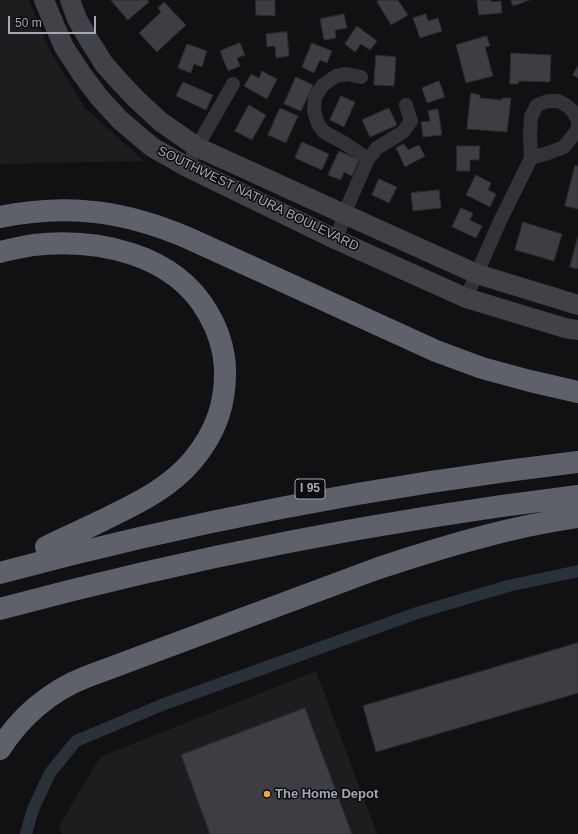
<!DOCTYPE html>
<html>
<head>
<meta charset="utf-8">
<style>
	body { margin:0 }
	#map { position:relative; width:578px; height:834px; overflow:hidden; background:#111113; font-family:Helvetica,sans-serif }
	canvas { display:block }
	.scale { position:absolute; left:8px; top:16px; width:88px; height:18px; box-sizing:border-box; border:2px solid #a2a8b4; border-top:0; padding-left:5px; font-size:12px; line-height:14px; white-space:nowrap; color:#a2a8b4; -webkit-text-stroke:3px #0c0c0e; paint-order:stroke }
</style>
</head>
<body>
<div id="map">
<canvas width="578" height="834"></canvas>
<div class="scale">50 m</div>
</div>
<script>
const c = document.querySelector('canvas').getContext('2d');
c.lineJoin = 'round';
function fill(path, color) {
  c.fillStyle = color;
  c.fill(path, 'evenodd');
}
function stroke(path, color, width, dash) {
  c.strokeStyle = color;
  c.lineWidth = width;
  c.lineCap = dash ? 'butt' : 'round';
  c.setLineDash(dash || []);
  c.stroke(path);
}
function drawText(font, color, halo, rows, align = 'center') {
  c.font = font + ' Helvetica,sans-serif';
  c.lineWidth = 3;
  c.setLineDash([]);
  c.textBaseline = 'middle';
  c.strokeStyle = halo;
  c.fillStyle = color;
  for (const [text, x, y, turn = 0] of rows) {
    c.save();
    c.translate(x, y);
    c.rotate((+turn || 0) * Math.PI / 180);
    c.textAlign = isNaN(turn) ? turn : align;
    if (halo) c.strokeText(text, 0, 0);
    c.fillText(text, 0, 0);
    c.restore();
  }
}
fill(new Path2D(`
	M 0,0 L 29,0 L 49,49 L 85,108 L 144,161 L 0,164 Z
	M 316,671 L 377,834 L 62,834 L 59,826 L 100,757 Z`), '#1d1d20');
stroke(new Path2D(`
	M 26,834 L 33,809 L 50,773 L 76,741 L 164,704 L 417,613 L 508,586 L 578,571`), '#293238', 12);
const building = new Path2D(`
	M 111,0 L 147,0 L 149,2 L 128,20 Z
	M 256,0 L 275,0 L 275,16 L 256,15 Z
	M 379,0 L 398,0 L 408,15 L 391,25 L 377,2 Z
	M 477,0 L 491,0 L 491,2 L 501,1 L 502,13 L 479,15 Z
	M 511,0 L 530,0 L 513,6 Z
	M 164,2 L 186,25 L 157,52 L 139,33 L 161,12 L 158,8 Z
	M 344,14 L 347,28 L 335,30 L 336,38 L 324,40 L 320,19 Z
	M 426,14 L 428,21 L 438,18 L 442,31 L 420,38 L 413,18 Z
	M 357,26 L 377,41 L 370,50 L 361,44 L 355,52 L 345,44 Z
	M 287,32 L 289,56 L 276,58 L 275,46 L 267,47 L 266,34 Z
	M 487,36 L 490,46 L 485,47 L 493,76 L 466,83 L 456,45 Z
	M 240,43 L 245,55 L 237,58 L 240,66 L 228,71 L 220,51 Z
	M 312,43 L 332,51 L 327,63 L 320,60 L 314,73 L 302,67 Z
	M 187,44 L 207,51 L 202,67 L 194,64 L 191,73 L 178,68 Z
	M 511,53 L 551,55 L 550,82 L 519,81 L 518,84 L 510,84 Z
	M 376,55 L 396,57 L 394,86 L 374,85 Z
	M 578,66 L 578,78 L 573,75 Z
	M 262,71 L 277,79 L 267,99 L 244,86 L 251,74 L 259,78 Z
	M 296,77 L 313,85 L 301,111 L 284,104 Z
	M 439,81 L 445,97 L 427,103 L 422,88 Z
	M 183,82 L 213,95 L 206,110 L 176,96 Z
	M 471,93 L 480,95 L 480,98 L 502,100 L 502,98 L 511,98 L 507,132 L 467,129 Z
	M 341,96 L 355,102 L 344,127 L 330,120 Z
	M 249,105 L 266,115 L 252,140 L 235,131 Z
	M 280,108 L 298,116 L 286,143 L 268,135 Z
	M 389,108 L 397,125 L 370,137 L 362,120 Z
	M 438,109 L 442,135 L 423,137 L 421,122 L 430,121 L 428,111 Z
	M 302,142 L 329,154 L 322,170 L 295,158 Z
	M 404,144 L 408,150 L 419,145 L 425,156 L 405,167 L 396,148 Z
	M 457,146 L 480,146 L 479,160 L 470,160 L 470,171 L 457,171 Z
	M 339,151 L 359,160 L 352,176 L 344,172 L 341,180 L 328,175 Z
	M 575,166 L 578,166 L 578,209 L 565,206 Z
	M 476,175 L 491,183 L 488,190 L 496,194 L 490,207 L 466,195 Z
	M 379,179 L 397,187 L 389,203 L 372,195 Z
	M 439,190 L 441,208 L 413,211 L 411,193 Z
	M 461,208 L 473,213 L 470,220 L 482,226 L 476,238 L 452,227 Z
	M 523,222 L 562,234 L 554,261 L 515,250 Z
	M 578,236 L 578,267 L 577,269 L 570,267 Z
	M 578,643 L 578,693 L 376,752 L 363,706 Z
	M 305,708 L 352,834 L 210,834 L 181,755 Z`);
fill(building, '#3d3e43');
stroke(building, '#2b2b2f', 1);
stroke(new Path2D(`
	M 361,77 L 347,74 L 336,76 L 323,85 L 315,97 L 314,111 L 318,124 L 324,132 L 346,144 L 368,159
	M 187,167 L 197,147 L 233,84
	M 337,240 L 344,214 L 368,159 L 377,148 L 403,132 L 411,121 L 406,105
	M 466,298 L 500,221 L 531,158 L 530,135 L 531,117 L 537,105 L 548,101 L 558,101 L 566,105 L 573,111 L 578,121 L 578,129 L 564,147 L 548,153 L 531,158`), '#323338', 14);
stroke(new Path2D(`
	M 44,0 L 54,24 L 64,47 L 81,73 L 99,97 L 120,120 L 152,147 L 187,167 L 337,240 L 466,298 L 565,328 L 578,330
	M 70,0 L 77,19 L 89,40 L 104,64 L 120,82 L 136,99 L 161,122 L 197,147 L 344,214 L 477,274 L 578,305`), '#404248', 20);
stroke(new Path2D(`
	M 0,217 C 68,203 125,211 188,238 L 436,351 L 482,368 L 530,381 L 578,392
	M 0,252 C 11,249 22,247 33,245 C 97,238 174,253 208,313 C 218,330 224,349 225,368 C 226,404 216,432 193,460 C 169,489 134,505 101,521 C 83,530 64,538 46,547
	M 0,573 C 189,522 383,485 578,462
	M 0,609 C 190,558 383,520 578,496
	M 0,749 C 20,717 50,691 86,677 L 376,569 C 442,547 509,527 578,517`), '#5e6169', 22);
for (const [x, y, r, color] of [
	[267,794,4,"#f5aa27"]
]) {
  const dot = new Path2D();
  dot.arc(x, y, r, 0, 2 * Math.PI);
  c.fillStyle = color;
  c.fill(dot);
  stroke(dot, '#0c0c0e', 1.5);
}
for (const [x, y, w] of [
	[310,489,30]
]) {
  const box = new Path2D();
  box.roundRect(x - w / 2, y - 10, w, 20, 3);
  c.fillStyle = '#0c0c0e';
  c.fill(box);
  stroke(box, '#a2a8b4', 1);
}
drawText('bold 12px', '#a2a8b4', null, [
	["I 95",310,489]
]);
drawText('13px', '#a2a8b4', '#0c0c0e', [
	["SOUTHWEST NATURA BOULEVARD",258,199,26]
]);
drawText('bold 13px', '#a2a8b4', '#0c0c0e', [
	["The Home Depot",275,794]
], 'left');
</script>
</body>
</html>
